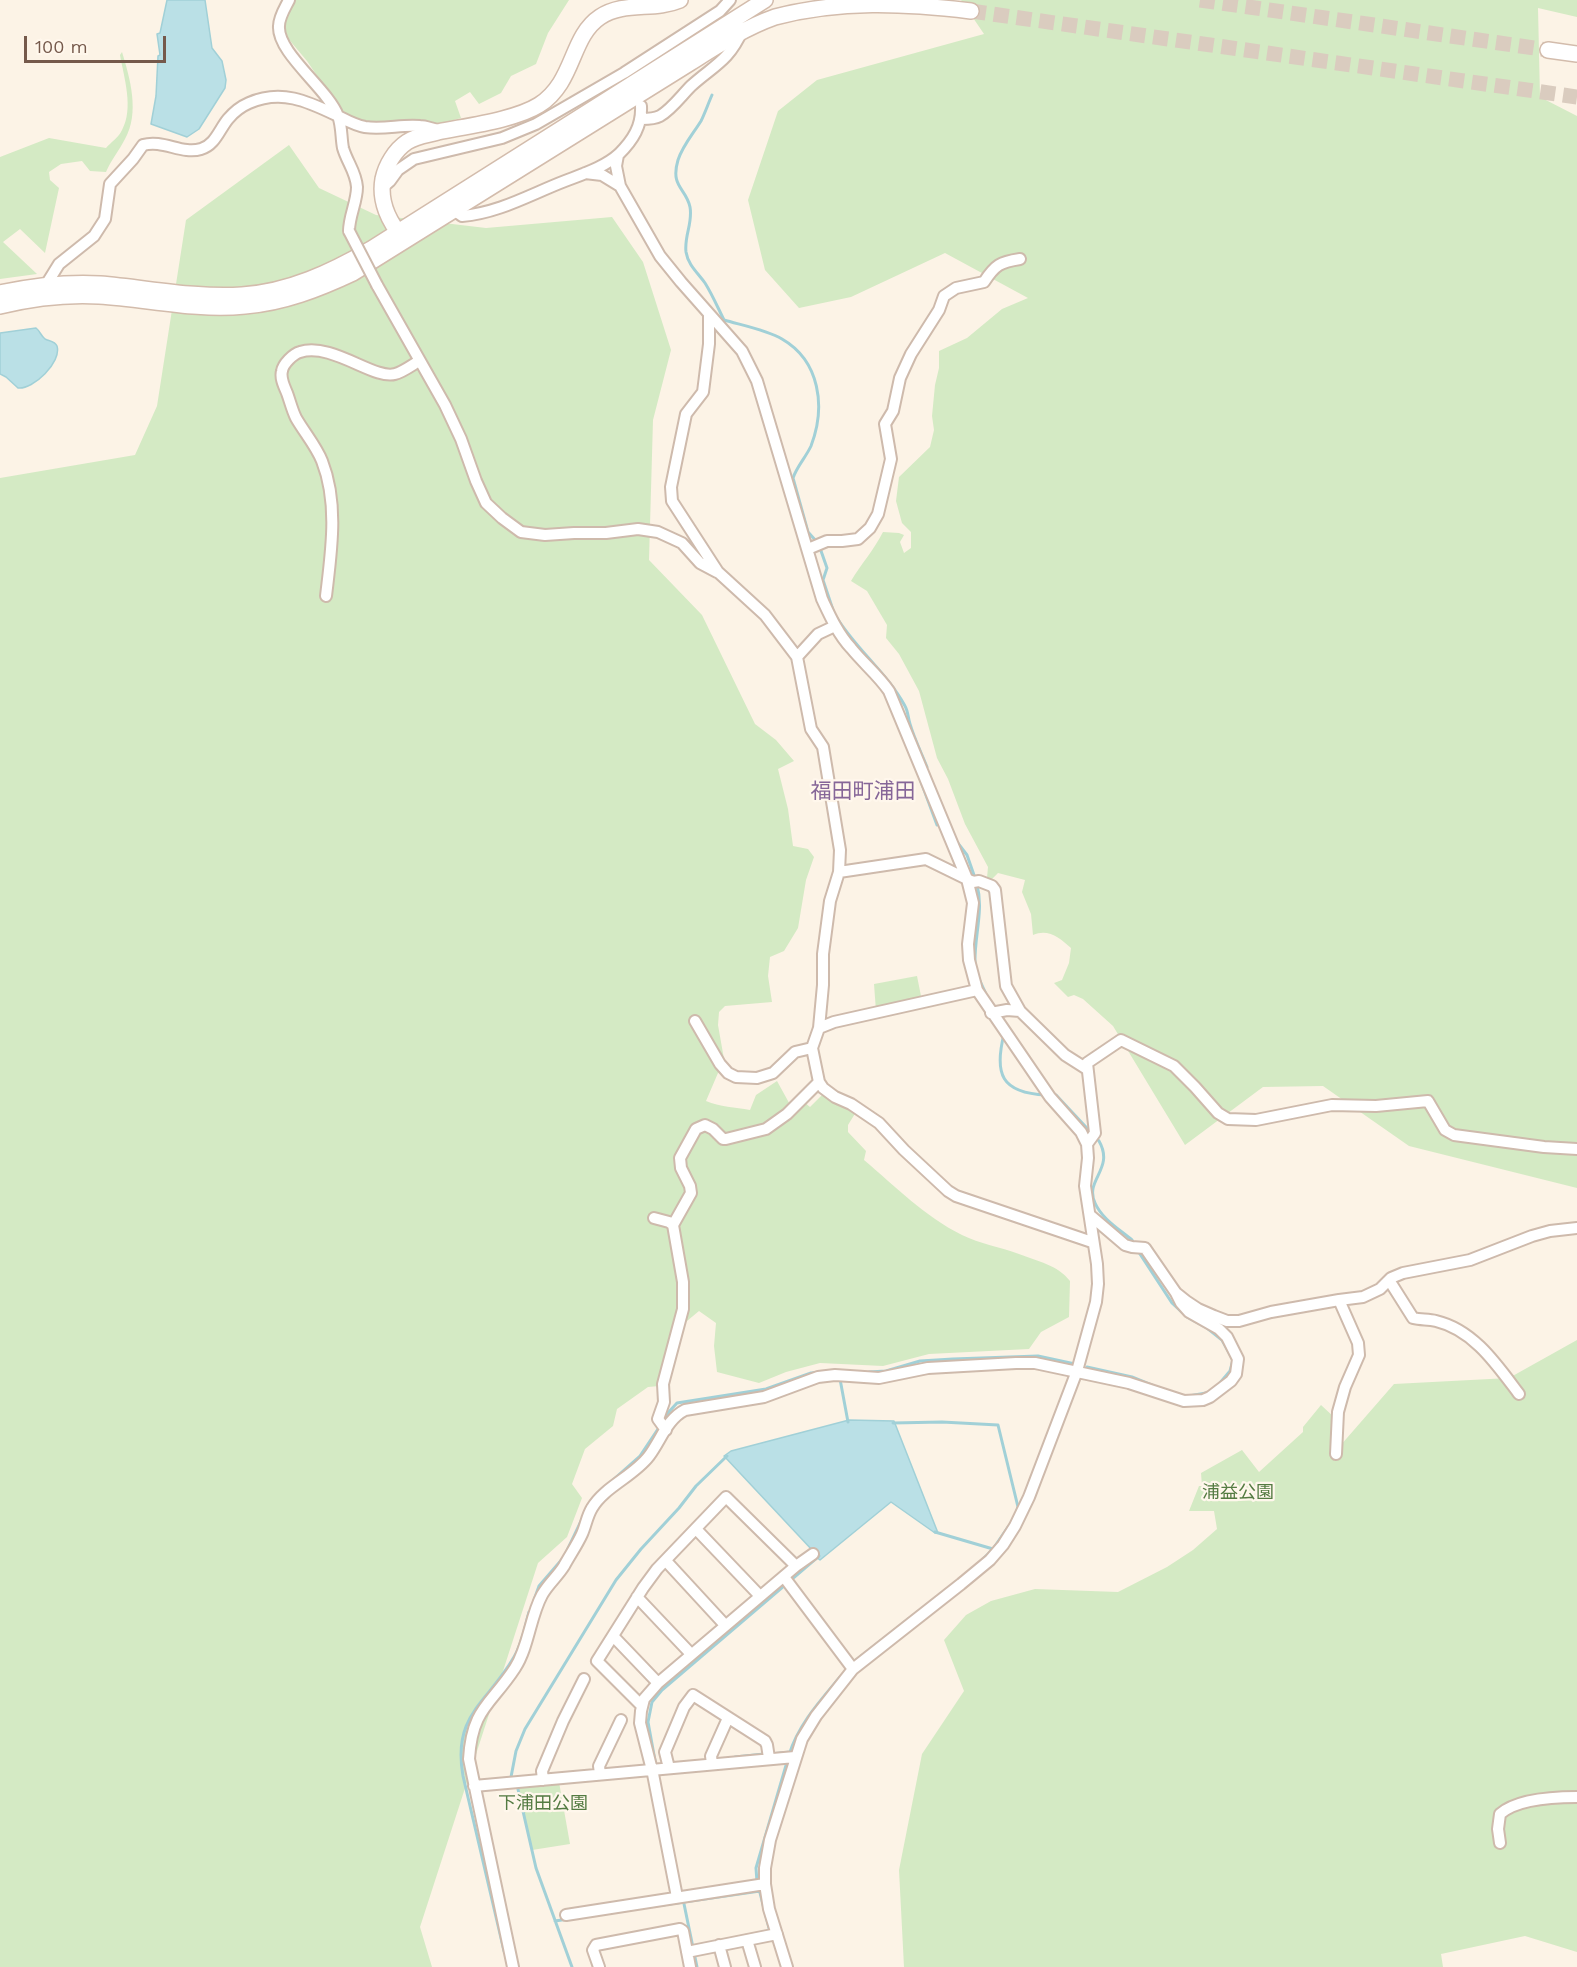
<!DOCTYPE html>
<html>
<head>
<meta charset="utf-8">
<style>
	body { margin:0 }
	#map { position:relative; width:1577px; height:1967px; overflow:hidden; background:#fcf3e6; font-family:"Work Sans",sans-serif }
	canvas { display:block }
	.scale { position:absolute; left:24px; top:36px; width:142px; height:27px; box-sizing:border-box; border:3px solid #75594b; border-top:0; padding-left:8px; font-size:18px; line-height:21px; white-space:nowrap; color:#75594b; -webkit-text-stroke:4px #fff7ec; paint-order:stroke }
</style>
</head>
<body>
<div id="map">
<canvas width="1577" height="1967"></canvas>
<div class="scale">100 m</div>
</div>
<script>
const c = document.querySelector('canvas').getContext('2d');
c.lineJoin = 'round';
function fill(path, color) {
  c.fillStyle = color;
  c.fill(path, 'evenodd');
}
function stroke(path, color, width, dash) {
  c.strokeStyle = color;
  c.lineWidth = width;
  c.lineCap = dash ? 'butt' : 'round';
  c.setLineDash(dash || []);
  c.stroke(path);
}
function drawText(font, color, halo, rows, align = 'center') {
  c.font = font + ' "Work Sans","Noto Sans JP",sans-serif';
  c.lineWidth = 4.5;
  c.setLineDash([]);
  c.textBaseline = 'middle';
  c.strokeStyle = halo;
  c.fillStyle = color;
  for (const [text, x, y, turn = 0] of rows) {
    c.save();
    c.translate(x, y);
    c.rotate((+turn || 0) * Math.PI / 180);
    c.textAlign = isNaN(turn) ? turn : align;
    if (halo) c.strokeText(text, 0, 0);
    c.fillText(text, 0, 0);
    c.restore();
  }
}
fill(new Path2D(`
	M 294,0 L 569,0 L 548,33 L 536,64 L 511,76 L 501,93 L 479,104 L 470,92 L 455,101 L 461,118 L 435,125 L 367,123 L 343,114 L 307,61 L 286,36 L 285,18 Z
	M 961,0 L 1577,0 L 1577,17 L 1538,8 L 1540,97 L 1577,116 L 1577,1188 L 1409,1146 L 1323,1086 L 1263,1087 L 1185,1145 L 1113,1026 L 1083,999 L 1074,995 L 1068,997 L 1054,983 L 1062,980 L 1069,963 L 1071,948 C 1060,938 1048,928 1033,935 L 1031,914 L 1022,892 L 1025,880 L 998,873 L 991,880 L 987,878 L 988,867 L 965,824 L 948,779 L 937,758 L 919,691 L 899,654 L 886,638 L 887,625 L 867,591 L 851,581 C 861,564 874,550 883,532 L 899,533 L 904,535 L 900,542 L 904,553 L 911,548 L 911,532 L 902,523 L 896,501 L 899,477 L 930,447 L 934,430 L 932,416 L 935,385 L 939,368 L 939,351 L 967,338 L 1002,309 L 1028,298 L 945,253 L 851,297 L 799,308 L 765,270 L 748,200 L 778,111 L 817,80 L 984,34 Z
	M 122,52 C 130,78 140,113 125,139 C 119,151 111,160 106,172 L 90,171 L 82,161 L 61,164 L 49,172 L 50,180 L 59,188 L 45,253 L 20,229 L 3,242 L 37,274 L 0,279 L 0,157 L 49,138 L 106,148 C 111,142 119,137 122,130 C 134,108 124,78 120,55 Z
	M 289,145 L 319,188 L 376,215 L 486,228 L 612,217 L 643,262 L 671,350 L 653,420 L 649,560 L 702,615 L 755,724 L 776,740 L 794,761 L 778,769 L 788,809 L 793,846 L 808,849 L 814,857 L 806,880 L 798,928 L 784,951 L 770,957 L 768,976 L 772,1002 L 725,1006 L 719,1012 L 718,1025 L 724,1059 L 706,1101 C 720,1107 735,1107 750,1110 L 756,1095 L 777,1081 L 793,1110 L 804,1102 L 810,1107 L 823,1094 L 856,1112 L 848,1125 L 848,1132 L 866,1151 L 864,1160 C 896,1187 924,1216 962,1235 C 980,1244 1000,1247 1019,1254 C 1037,1261 1058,1265 1070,1281 L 1069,1317 L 1041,1332 L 1029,1349 L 929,1354 L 883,1366 L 820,1363 L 786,1372 L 759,1383 L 717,1372 L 714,1346 L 716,1323 L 699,1311 L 669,1336 L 659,1386 L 648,1387 L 617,1409 L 613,1426 L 585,1449 L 572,1484 L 582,1498 L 567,1537 L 538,1563 L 420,1927 L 432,1967 L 0,1967 L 0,478 L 135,455 L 157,406 L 186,220 Z
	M 917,976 L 922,1001 L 876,1011 L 874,984 Z
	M 1577,1340 L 1577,1952 L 1525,1936 L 1441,1954 L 1443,1967 L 904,1967 L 899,1870 L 922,1754 L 964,1691 L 944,1640 L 966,1615 L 991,1601 L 1035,1589 L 1118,1592 L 1167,1567 L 1193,1550 L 1217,1529 L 1214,1511 L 1189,1511 L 1199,1486 L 1202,1486 L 1201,1473 L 1242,1450 L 1259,1472 L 1303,1432 L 1303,1427 L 1321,1405 L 1335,1418 L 1333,1454 L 1394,1384 L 1509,1378 Z
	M 559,1782 L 570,1844 L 532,1850 L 518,1785 Z`), '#d4eac4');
const water = new Path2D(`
	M 167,0 L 205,0 L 212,48 L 222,61 L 226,80 L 225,88 L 199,129 L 187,137 L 151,124 L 156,96 L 158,56 L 160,55 L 157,34 L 160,33 Z
	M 36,328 C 40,331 41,336 45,339 C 49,341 55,341 57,346 C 62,362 33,390 18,388 L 6,377 L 0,374 L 0,333 Z
	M 849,1420 L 894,1421 L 938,1533 L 935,1533 L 891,1502 L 820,1560 L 816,1557 L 813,1551 L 724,1456 L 731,1451 Z`);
fill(water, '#bae0e6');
stroke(water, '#a1d0d7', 1.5);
stroke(new Path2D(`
	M 712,95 C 708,104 705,113 701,121 C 693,134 683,145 678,160 C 670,187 686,188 690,207 C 693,223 684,236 686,252 C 688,265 698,273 705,283 C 712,294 718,308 724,320 C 741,325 767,330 782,339 C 820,361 826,407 811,446 C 806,457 797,466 793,478 L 808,532 L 817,542
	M 820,548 L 827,568 L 823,580 L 833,610
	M 837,618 C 857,650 887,673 905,706 C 908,711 908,718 910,724 C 914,738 921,752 927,767 L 925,769
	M 920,779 L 937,825
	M 957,842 L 967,855 L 975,878
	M 975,964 C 974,937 984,910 977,885
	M 979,979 L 985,992
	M 1004,1034 C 994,1074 1001,1093 1046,1095
	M 1053,1095 L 1056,1095 L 1099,1141 C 1115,1169 1084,1180 1095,1203 C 1102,1219 1119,1229 1132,1240 L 1135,1245
	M 1138,1251 L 1172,1303 L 1187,1317 L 1207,1328 L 1222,1340 L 1233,1360 L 1230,1371 L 1219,1384
	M 1087,1367 L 1132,1377 L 1154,1386
	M 869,1372 L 886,1371 L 920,1361 L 953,1359 L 1038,1356 L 1075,1364
	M 840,1379 L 848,1422
	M 1189,1396 L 1206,1393
	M 665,1416 L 677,1403 L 766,1389 L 811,1373 L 830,1371
	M 893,1423 L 942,1422 L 998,1425 L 1018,1507 L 1016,1513
	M 614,1479 L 640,1456 L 658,1429
	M 935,1532 L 993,1549
	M 983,1559 L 993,1549 L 1008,1527
	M 534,1600 L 539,1586 L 564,1557 L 583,1517
	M 855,1661 L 957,1581
	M 771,1754 L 790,1752
	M 789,1755 C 798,1725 820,1701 840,1677
	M 735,1757 L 764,1754
	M 656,1766 L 648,1722 L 652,1702 L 662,1690 L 819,1556
	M 515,1779 L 511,1777 L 516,1751 L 525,1729 L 616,1580 L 641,1549 L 679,1508 L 696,1486 L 727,1456
	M 517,1785 L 536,1868 L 572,1967
	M 757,1882 L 756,1868 L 787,1762
	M 759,1889 L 770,1932
	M 683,1899 L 697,1967
	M 663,1905 L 760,1891
	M 555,1921 L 568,1919
	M 504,1951 L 463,1776 C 452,1714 488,1703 514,1657 C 522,1644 525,1626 529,1612`), '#a1d0d7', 3);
stroke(new Path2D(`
	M 1200,0 L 1548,50
	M 971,11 L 1577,97`), '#daccbf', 15, [15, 8]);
const street = new Path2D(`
	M 289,0 C 285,8 279,17 279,26 C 277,53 328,89 338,116 C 342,126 341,138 343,148 C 347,162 356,172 357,187 C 357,202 349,216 349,231
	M 642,119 C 648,119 654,119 660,116 C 672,109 681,96 691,86 C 713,66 729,61 742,31
	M 618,155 L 616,166 L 620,186 L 660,256 L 681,282 L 742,351 L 757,381 L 822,599 C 830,616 838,634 851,648 C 863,663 878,675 889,691 L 967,879 L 973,903 L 968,944 L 969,960 L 977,990 L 1050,1097 L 1081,1132 L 1087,1144 L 1088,1158 L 1085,1186 L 1097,1264 L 1098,1284 L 1096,1302 L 1077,1371 L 1029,1497 L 1015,1526 L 1003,1545 L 990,1560 L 961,1584 L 853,1669 L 816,1716 L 802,1739 L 770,1840 L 765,1868 L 765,1884 L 769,1909 L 787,1967
	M 585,173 L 602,175 L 620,186
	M 382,188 L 390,181 L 398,170 L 414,159 L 502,138 L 536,124 L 624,73 L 720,11 L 730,0
	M 455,211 L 462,216 C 499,213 531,194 565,181 C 583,174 605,167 619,154 C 633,140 642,126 641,106
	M 377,285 L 445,405 L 461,439 L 476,481 L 486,503 L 502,518 L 521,532 L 545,535 L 574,533 L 606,533 L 638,529 L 658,532 L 682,543 L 700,563 L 717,572
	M 46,290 L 46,285 L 59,264 L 94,236 L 105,219 L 110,184 L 133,159 L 143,145 C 163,139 182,155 201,149 C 215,145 219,130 228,119 C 233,113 242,106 249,103 C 281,89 307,101 336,115 C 346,120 354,125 365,127 C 384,130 402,124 420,126 C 426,126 432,129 438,130
	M 709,315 L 709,344 L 703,392 L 686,414 L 671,487 L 672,501 L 718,572 L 765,615 L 797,657 L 811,729 L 823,747 L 840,850 L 839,872 L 830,901 L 823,954 L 823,985 L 819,1028 L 812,1048 L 819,1082 L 823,1088 L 835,1097 L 851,1104 L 879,1123 L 904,1150 L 948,1191 L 956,1196 L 1092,1242
	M 808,549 L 827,541 L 842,541 L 858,539 L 870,528 L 878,514 L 891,459 L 885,424 L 893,411 L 900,378 L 911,354 L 939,310 L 944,296 L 956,288 L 984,282 C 995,265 1000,262 1020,259
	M 326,596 C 331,553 339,504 322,461 C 316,446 304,432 296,418 C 292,410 290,401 287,393 C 284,386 280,378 282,371 C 283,364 293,354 300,352 C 332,342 374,380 395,374 C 403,372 412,365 419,361
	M 797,657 L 818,634 L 835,626
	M 839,872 L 926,859 L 973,882 L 979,881 L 992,886 L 995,890 L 1006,986 L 1020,1011 L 1065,1055 L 1087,1069
	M 991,1013 L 1007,1010 L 1020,1011
	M 695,1021 L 720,1064 L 728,1073 L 736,1077 L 757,1078 L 773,1073 L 795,1052 L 812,1048
	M 819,1028 L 834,1022 L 977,990
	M 1087,1144 L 1095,1133 L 1087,1063 L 1121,1040 L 1174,1066 L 1195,1087 L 1218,1113 L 1228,1119 L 1256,1120 L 1332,1105 L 1376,1106 L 1428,1101 L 1445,1130 L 1454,1135 L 1544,1147 L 1577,1149
	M 1091,1216 L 1125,1245 L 1132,1247 L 1145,1248 L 1176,1293 L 1186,1301 L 1198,1309 L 1214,1316 L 1227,1321 L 1239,1321 L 1271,1312 L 1339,1300 L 1363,1297 L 1380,1289 L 1391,1278 L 1403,1273 L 1470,1260 L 1532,1236 L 1550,1231 L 1577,1228
	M 654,1218 L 669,1222 L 673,1225 L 691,1193 L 690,1186 L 681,1168 L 680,1158 L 696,1129 L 705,1125 L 713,1129 L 723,1139 L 726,1139 L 766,1129 L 787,1114 L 819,1082
	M 1389,1280 L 1413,1318 C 1421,1320 1428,1319 1436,1321 C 1474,1330 1497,1365 1519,1394
	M 666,1430 L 658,1419 L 664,1402 L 663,1384 L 683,1309 L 683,1282 L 673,1225
	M 1336,1454 L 1338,1412 L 1345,1387 L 1359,1355 L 1358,1343 L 1339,1300
	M 696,1529 L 760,1596
	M 666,1561 L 725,1625
	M 784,1577 L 853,1669
	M 637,1597 L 691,1654
	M 613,1636 L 658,1683
	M 642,1706 L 597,1661 L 643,1588 L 657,1569 L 726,1497 L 796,1566
	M 712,1764 L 711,1756 L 728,1718
	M 669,1768 L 665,1752 L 684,1707 L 693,1695 L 765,1741 L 767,1745 L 769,1758
	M 600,1774 L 599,1766 L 621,1720
	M 543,1780 L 542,1771 L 563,1721 L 584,1679
	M 474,1786 L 795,1757
	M 1500,1843 L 1498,1829 L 1500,1814 C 1517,1799 1555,1797 1577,1797
	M 677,1897 L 653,1774 L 640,1723 L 641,1711 L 644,1699 L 658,1683 L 796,1566 L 813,1554
	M 566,1915 L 765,1884
	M 747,1940 L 755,1967
	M 719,1945 L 725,1967
	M 687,1952 L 777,1934
	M 513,1967 L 469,1759 C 472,1708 491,1705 515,1668 C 529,1646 530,1617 542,1595 C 548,1584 558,1576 564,1566 C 570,1555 577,1545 582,1534 C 586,1525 587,1516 592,1508 C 604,1487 634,1476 649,1456 C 661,1440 667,1419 685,1410 L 764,1397 L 818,1377 L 835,1375 L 879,1378 L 928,1368 L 1016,1363 L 1035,1363 L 1129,1383 L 1184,1401 L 1203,1400 L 1210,1397 L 1231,1381 L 1236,1374 L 1238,1359 L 1227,1337 L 1219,1329 L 1189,1312 L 1181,1303 L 1176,1293
	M 599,1967 L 593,1950 L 596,1945 L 680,1929 L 683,1931 L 690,1967`);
const secondary = new Path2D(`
	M 1548,50 L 1577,54
	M 403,238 C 389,222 379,201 383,179 C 386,165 395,150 407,142 C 416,136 427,135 438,132 C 467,126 515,120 539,105 C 575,82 570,37 600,17 C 624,1 654,11 680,0
	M 0,293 C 33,286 66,282 100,284 C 148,288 194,298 242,295 C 289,292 331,272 371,249 L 765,0
	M 0,306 C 33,298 65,294 99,296 C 148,299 196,311 245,306 C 283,303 319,289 353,273 L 690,63 C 717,46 744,28 775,17 C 841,0 903,3 971,11`);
stroke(street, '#cebaac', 14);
stroke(secondary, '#d3bcac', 18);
stroke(street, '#fff', 10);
stroke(secondary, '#fff', 15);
const streetBridge = new Path2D(`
	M 349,231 L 377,285`);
stroke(streetBridge, '#cebaac', 14, []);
stroke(streetBridge, '#fff', 10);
drawText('18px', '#547b42', '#fff7ec', [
	["浦益公園",1238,1493],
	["下浦田公園",543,1804]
]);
drawText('21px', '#866698', '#fff7ec', [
	["福田町浦田",863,792]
]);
</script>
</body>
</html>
